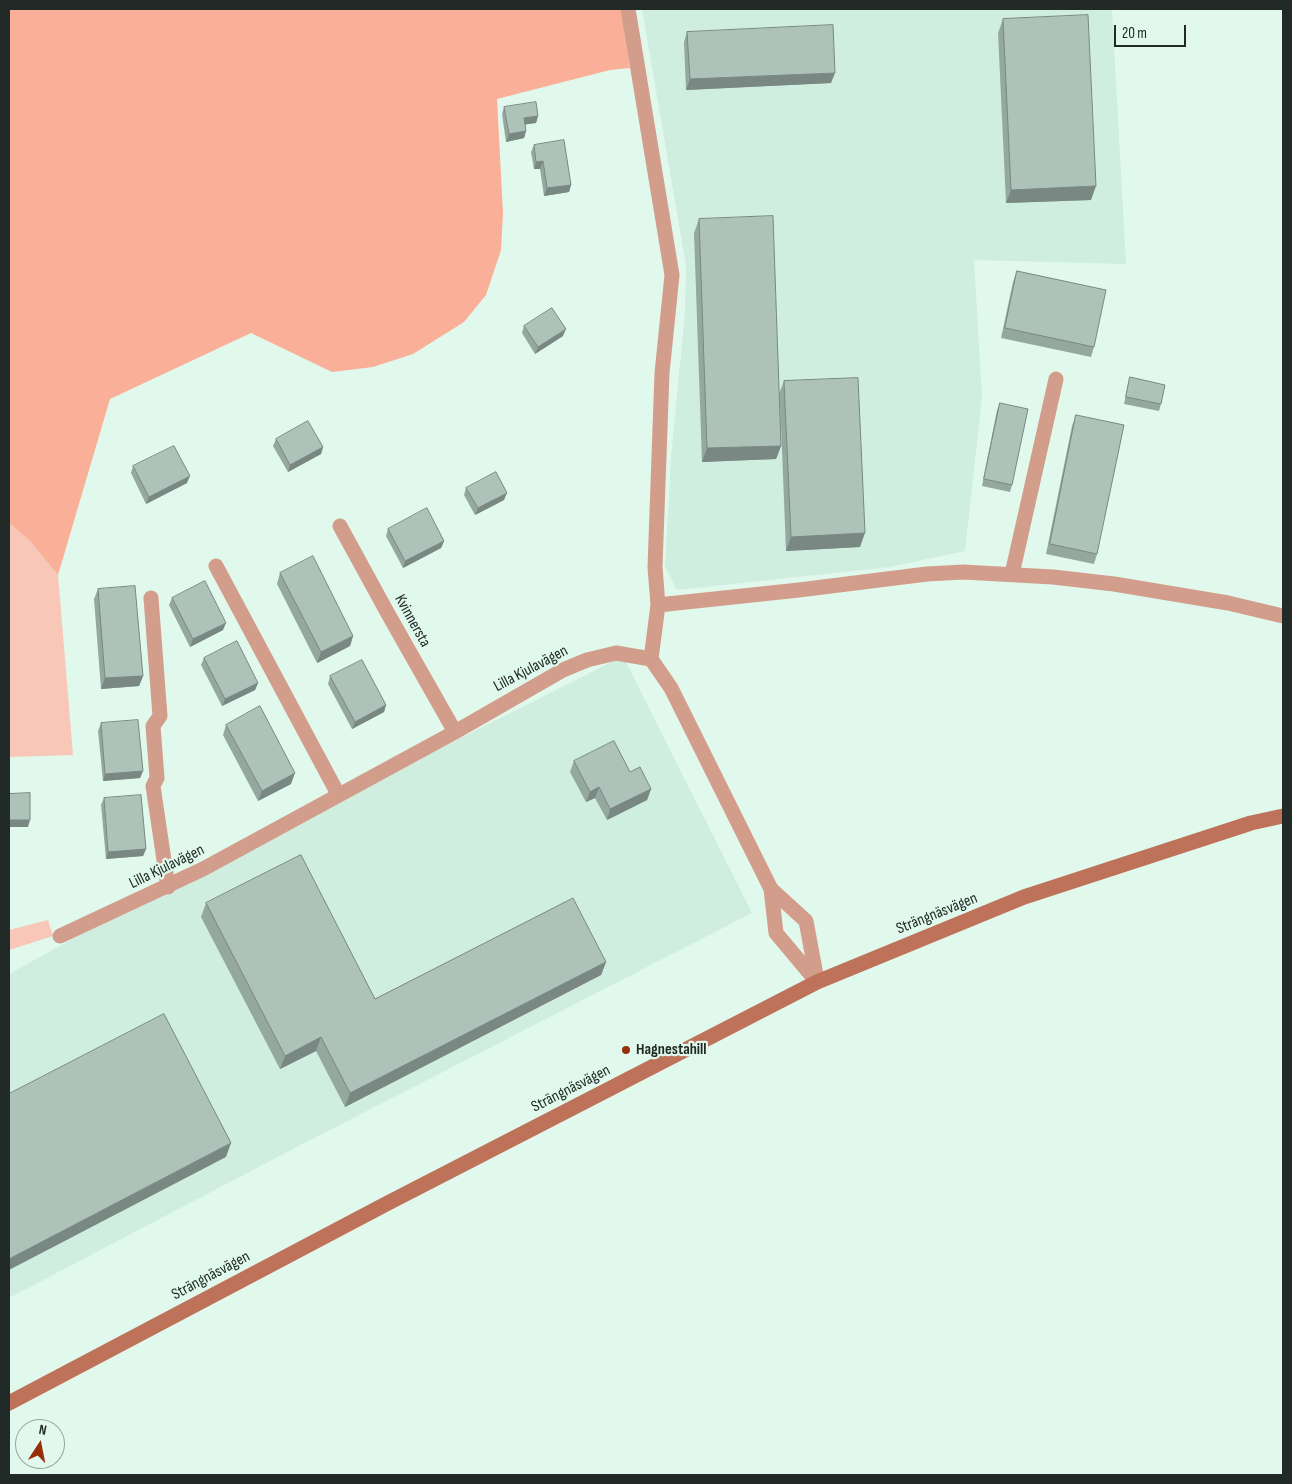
<!DOCTYPE html>
<meta charset="utf-8">
<style>
body{margin:0}
#map{position:relative;width:1292px;height:1484px;overflow:hidden;background:#e1f8ed;font-family:"Sofia Sans Condensed",sans-serif}
canvas{display:block}
.frame{position:absolute;inset:0;border:10px solid #212a26;pointer-events:none}
.north{position:absolute;left:15px;top:1419px;width:50px;height:50px;box-sizing:border-box;background:#e1f8ed;border:1px solid #94a69d;border-radius:50%;rotate:11deg;font-size:14px;font-weight:700;line-height:20px;text-align:center;color:#212a26}
.north::after{content:'';display:block;margin:auto;width:18px;height:22px;background:#962f09;clip-path:polygon(50% 0,100% 100%,50% 72%,0 100%)}
.scale{position:absolute;left:1114px;top:25px;width:72px;height:22px;box-sizing:border-box;border:2px solid #212a26;border-top:0;padding-left:6px;font-size:15px;line-height:18px;white-space:nowrap;color:#212a26;-webkit-text-stroke:4px #e1f8ed;paint-order:stroke}
</style>
<div id="map">
<canvas width="1292" height="1484"></canvas>
<div class="frame"></div>
<div class="north">N</div>
<div class="scale">20 m</div>
</div>
<script>
const ctx = document.querySelector('canvas').getContext('2d');
ctx.lineJoin = 'round';
function fill(path, color) { ctx.fillStyle = color; ctx.fill(path, 'evenodd'); }
function stroke(path, color, width, dash) { ctx.strokeStyle = color; ctx.lineWidth = width; ctx.lineCap = dash ? 'butt' : 'round'; ctx.setLineDash(dash || []); ctx.stroke(path); }
function drawText(font, color, halo, rows, align = 'center') {
  ctx.font = font + ' "Sofia Sans Condensed",sans-serif'; ctx.lineWidth = 4.5; ctx.setLineDash([]); ctx.textBaseline = 'middle'; ctx.strokeStyle = halo; ctx.fillStyle = color; for (const [text, x, y, turn = 0] of rows) {
    ctx.save(); ctx.translate(x, y); ctx.rotate((+turn || 0) * Math.PI / 180); ctx.textAlign = isNaN(turn) ? turn : align; if (halo) ctx.strokeText(text, 0, 0); ctx.fillText(text, 0, 0); ctx.restore();
  }
}
fill(new Path2D(`
 M 642,9 L 1112,9 L 1126,264 L 974,260 L 982,397 L 965,551 L 890,567 L 677,590 L 665,567 L 671,458 L 685,312 L 686,266 Z
 M 623,656 L 752,913 L 289,1151 L 9,1298 L 9,974 L 168,886 Z`), '#cfeedf');
fill(new Path2D(`
 M 9,523 L 29,540 L 58,575 L 73,755 L 9,757 Z
 M 48,920 L 53,936 L 9,950 L 9,930 Z`), '#f8c7b8');
fill(new Path2D(`
 M 9,9 L 621,9 L 630,68 L 610,70 L 497,99 L 503,213 L 501,250 L 486,295 L 464,322 L 413,354 L 373,367 L 332,372 L 251,333 L 110,399 L 58,575 L 29,540 L 9,523 Z`), '#f9af98');
stroke(new Path2D(`
 M 1012,574 L 1056,379
 M 151,598 L 160,716 L 153,726 L 157,778 L 153,786 L 168,887`), '#d39d8c', 15);
stroke(new Path2D(`
 M 628,9 L 672,275 L 662,373 L 655,567 L 658,605 L 651,659
 M 340,526 L 387,612 L 455,732
 M 216,566 L 338,794
 M 658,605 L 799,590 L 927,574 L 963,572 L 1053,577 L 1114,584 L 1228,603 L 1283,616
 M 771,889 L 806,921 L 817,980
 M 60,936 L 203,869 L 455,732 L 563,670 L 587,660 L 616,653 L 651,659 L 671,688 L 771,889 L 776,933 L 817,982`), '#d39d8c', 15);
stroke(new Path2D(`
 M 9,1403 L 386,1204 L 817,982 L 1024,897 L 1251,823 L 1283,816`), '#bf725a', 15);
fill(new Path2D(`
 M 1003,19 L 1091,200 L 1006,203 L 998,33 Z
 M 687,32 L 831,83 L 686,90 L 684,42 Z
 M 504,107 L 538,116 L 536,123 L 525,124 L 526,131 L 524,138 L 506,142 L 502,114 Z
 M 534,145 L 571,185 L 569,192 L 544,196 L 540,169 L 534,169 L 531,152 Z
 M 699,219 L 779,394 L 784,381 L 860,547 L 786,551 L 780,399 L 781,446 L 776,459 L 702,462 L 694,233 Z
 M 1017,271 L 1094,347 L 1091,357 L 1001,338 L 1013,282 Z
 M 524,326 L 563,336 L 535,354 L 522,333 Z
 M 1130,377 L 1161,404 L 1159,411 L 1124,404 L 1128,385 Z
 M 1000,403 L 1012,485 L 1010,492 L 982,486 L 997,410 Z
 M 1076,415 L 1097,554 L 1094,564 L 1046,554 L 1072,426 Z
 M 276,439 L 323,447 L 321,454 L 288,472 L 273,446 Z
 M 133,466 L 187,483 L 146,504 L 131,473 Z
 M 466,488 L 504,500 L 475,515 L 464,495 Z
 M 388,529 L 444,541 L 441,548 L 403,568 L 386,536 Z
 M 280,573 L 353,636 L 350,646 L 317,663 L 277,584 Z
 M 98,589 L 143,676 L 139,686 L 101,689 L 94,599 Z
 M 172,598 L 223,630 L 190,647 L 169,605 Z
 M 204,658 L 258,683 L 255,690 L 222,706 L 201,665 Z
 M 330,676 L 386,705 L 384,712 L 352,729 L 328,684 Z
 M 101,723 L 143,771 L 140,778 L 103,781 L 98,731 Z
 M 226,725 L 291,784 L 258,801 L 223,735 Z
 M 574,761 L 630,772 L 651,789 L 647,800 L 607,820 L 595,798 L 586,802 L 570,772 Z
 M 104,798 L 146,849 L 143,856 L 106,859 L 101,805 Z
 M 206,903 L 375,999 L 606,962 L 601,975 L 345,1107 L 316,1051 L 280,1069 L 201,917 Z`), '#95a89f');
fill(new Path2D(`
 M 835,73 L 831,83 L 686,90 L 690,79 Z
 M 538,116 L 536,123 L 522,125 L 524,118 Z
 M 526,131 L 524,138 L 506,142 L 509,134 Z
 M 543,161 L 540,169 L 534,169 L 536,162 Z
 M 571,185 L 569,192 L 544,196 L 547,188 Z
 M 1096,186 L 1091,200 L 1006,203 L 1011,190 Z
 M 566,329 L 563,336 L 535,354 L 538,347 Z
 M 781,446 L 776,459 L 702,462 L 707,448 Z
 M 323,447 L 321,454 L 288,472 L 290,465 Z
 M 190,476 L 187,483 L 146,504 L 149,497 Z
 M 507,493 L 504,500 L 475,515 L 478,508 Z
 M 865,533 L 860,547 L 786,551 L 791,537 Z
 M 444,541 L 441,548 L 403,568 L 405,561 Z
 M 226,623 L 223,630 L 190,647 L 193,639 Z
 M 353,636 L 350,646 L 317,663 L 321,652 Z
 M 143,676 L 139,686 L 101,689 L 105,678 Z
 M 258,683 L 255,690 L 222,706 L 225,699 Z
 M 386,705 L 384,712 L 352,729 L 355,722 Z
 M 143,771 L 140,778 L 103,781 L 105,774 Z
 M 295,773 L 291,784 L 258,801 L 262,791 Z
 M 599,787 L 595,798 L 586,802 L 590,792 Z
 M 651,789 L 647,800 L 607,820 L 610,809 Z
 M 9,820 L 30,820 L 28,827 L 9,827 Z
 M 146,849 L 143,856 L 106,859 L 108,852 Z
 M 606,962 L 601,975 L 345,1107 L 350,1093 Z
 M 321,1037 L 316,1051 L 280,1069 L 285,1056 Z
 M 231,1143 L 226,1157 L 9,1270 L 9,1259 Z`), '#798882');
const building = new Path2D(`
 M 1088,15 L 1096,186 L 1011,190 L 1003,19 Z
 M 833,25 L 835,73 L 690,79 L 687,32 Z
 M 536,102 L 538,116 L 524,118 L 526,131 L 509,134 L 504,107 Z
 M 564,140 L 571,185 L 547,188 L 543,161 L 536,162 L 534,145 Z
 M 773,216 L 781,446 L 707,448 L 699,219 Z
 M 1017,271 L 1106,290 L 1094,347 L 1005,328 Z
 M 552,308 L 566,329 L 538,347 L 524,326 Z
 M 1130,377 L 1165,385 L 1161,404 L 1126,397 Z
 M 858,378 L 865,533 L 791,537 L 784,381 Z
 M 1000,403 L 1028,409 L 1012,485 L 984,479 Z
 M 1076,415 L 1124,425 L 1097,554 L 1050,544 Z
 M 308,421 L 323,447 L 290,465 L 276,439 Z
 M 174,446 L 190,476 L 149,497 L 133,466 Z
 M 496,472 L 507,493 L 478,508 L 466,488 Z
 M 427,508 L 444,541 L 405,561 L 388,529 Z
 M 313,556 L 353,636 L 321,652 L 280,573 Z
 M 205,581 L 226,623 L 193,639 L 172,598 Z
 M 135,586 L 143,676 L 105,678 L 98,589 Z
 M 237,641 L 258,683 L 225,699 L 204,658 Z
 M 362,660 L 386,705 L 355,722 L 330,676 Z
 M 260,706 L 295,773 L 262,791 L 226,725 Z
 M 138,720 L 143,771 L 105,774 L 101,723 Z
 M 614,741 L 630,772 L 640,767 L 651,789 L 610,809 L 599,787 L 590,792 L 574,761 Z
 M 30,793 L 30,820 L 9,820 L 9,794 Z
 M 141,795 L 146,849 L 108,852 L 104,798 Z
 M 301,855 L 375,999 L 573,898 L 606,962 L 350,1093 L 321,1037 L 285,1056 L 206,903 Z
 M 164,1014 L 231,1143 L 9,1259 L 9,1094 Z`);
fill(building, '#adc3b9');
stroke(building, '#798882', 1);
for (const [x, y, r, color] of [
 [626,1050,5,"#962f09"]
]) { const dot = new Path2D(); dot.arc(x, y, r, 0, 2 * Math.PI); ctx.fillStyle = color; ctx.fill(dot); stroke(dot, '#e1f8ed', 2); }
drawText('16px', '#212a26', '#e1f8ed', [
 ["Kvinnersta",412,621,61],
 ["Lilla Kjulavägen",531,669,-28],
 ["Lilla Kjulavägen",167,867,-26],
 ["Strängnäsvägen",937,914,-22],
 ["Strängnäsvägen",571,1089,-27],
 ["Strängnäsvägen",211,1276,-28]
]);
drawText('bold 16px', '#212a26', '#e1f8ed', [
 ["Hagnestahill",636,1050]
], 'left');
</script>
